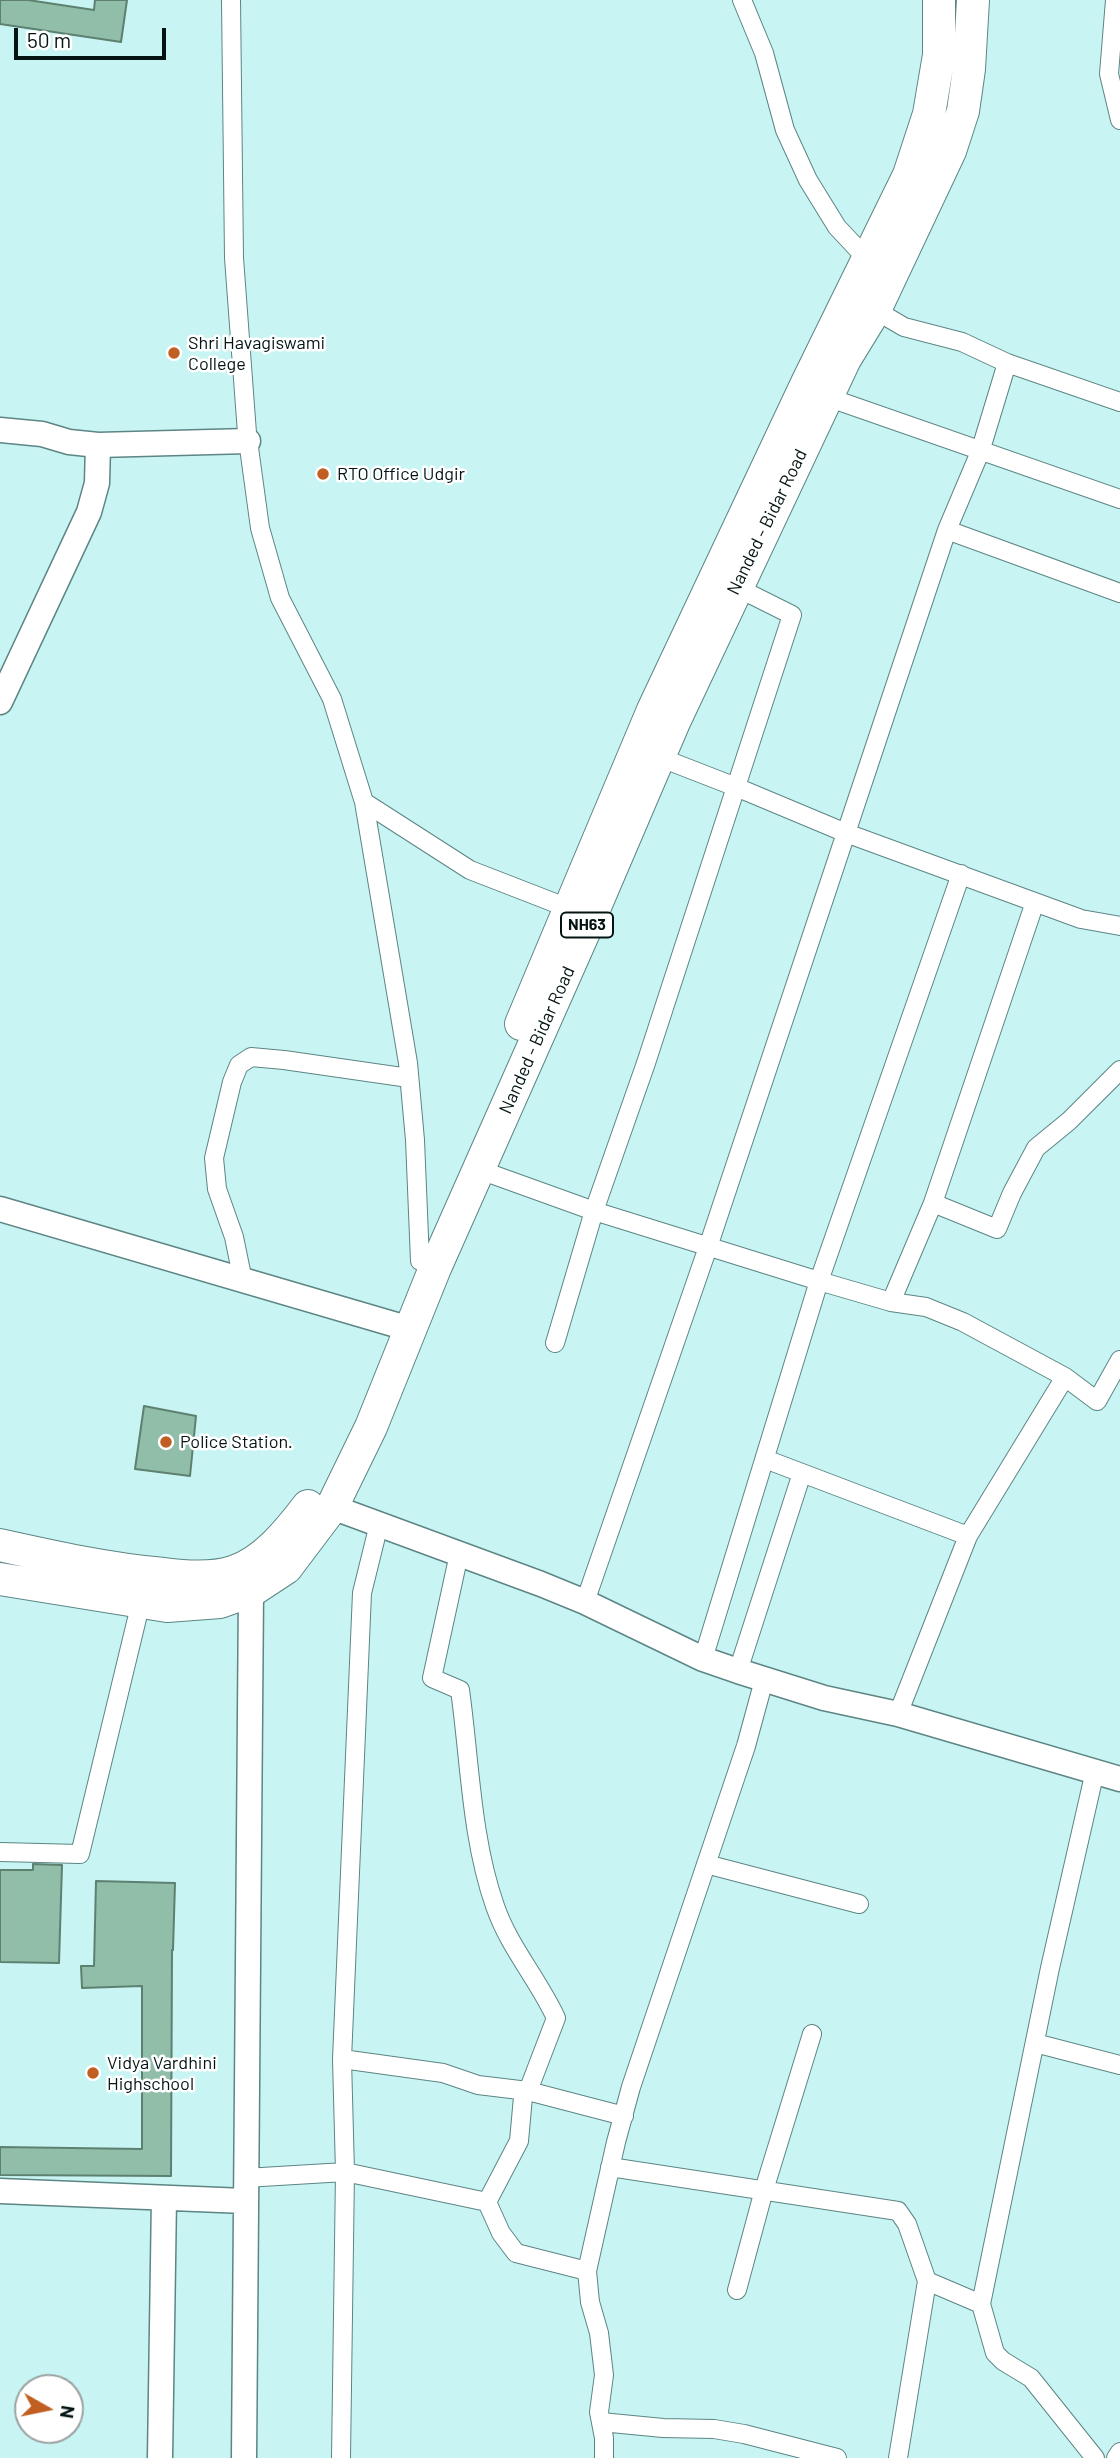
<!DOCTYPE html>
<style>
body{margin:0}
#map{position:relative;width:1120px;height:2458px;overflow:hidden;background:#c8f5f3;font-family:Barlow,sans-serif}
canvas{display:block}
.north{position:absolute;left:14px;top:2374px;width:70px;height:70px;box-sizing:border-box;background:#fff;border:2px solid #9ba1a1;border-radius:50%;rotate:99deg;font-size:19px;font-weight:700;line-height:28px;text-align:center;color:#041413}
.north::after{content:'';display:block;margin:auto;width:24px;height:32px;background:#c15f22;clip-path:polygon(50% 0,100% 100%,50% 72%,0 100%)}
.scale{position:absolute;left:14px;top:28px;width:152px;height:32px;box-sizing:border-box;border:4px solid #041413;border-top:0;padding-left:9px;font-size:21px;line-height:24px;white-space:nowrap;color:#041413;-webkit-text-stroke:5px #fff;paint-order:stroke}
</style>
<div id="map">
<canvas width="1120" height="2458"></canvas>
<div class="north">N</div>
<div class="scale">50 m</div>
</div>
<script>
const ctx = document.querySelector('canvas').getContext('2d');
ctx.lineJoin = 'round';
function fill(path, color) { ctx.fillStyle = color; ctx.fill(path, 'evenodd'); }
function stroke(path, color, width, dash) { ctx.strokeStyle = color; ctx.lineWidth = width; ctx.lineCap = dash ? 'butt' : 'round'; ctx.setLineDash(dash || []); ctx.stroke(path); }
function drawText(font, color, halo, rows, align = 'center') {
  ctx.font = font + ' Barlow,sans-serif'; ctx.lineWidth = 5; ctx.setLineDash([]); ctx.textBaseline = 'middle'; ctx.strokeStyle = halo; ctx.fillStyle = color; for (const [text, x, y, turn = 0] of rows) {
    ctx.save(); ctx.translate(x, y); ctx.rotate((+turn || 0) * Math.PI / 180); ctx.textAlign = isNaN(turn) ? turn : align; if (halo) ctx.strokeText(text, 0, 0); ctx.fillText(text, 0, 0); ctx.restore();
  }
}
const building = new Path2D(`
 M 0,0 L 28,0 L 94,10 L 95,0 L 127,0 L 121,42 L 0,24 Z
 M 144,1406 L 196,1416 L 190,1476 L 135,1469 Z
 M 33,1864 L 62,1865 L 59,1963 L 0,1962 L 0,1870 L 33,1870 Z
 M 96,1881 L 175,1883 L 173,1950 L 172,1950 L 171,2176 L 0,2175 L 0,2147 L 142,2149 L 142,1986 L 82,1988 L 81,1966 L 94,1966 Z`);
fill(building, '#90bea8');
stroke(building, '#5e8070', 2);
const street = new Path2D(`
 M 231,0 L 234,258 L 247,433 L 260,528 L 280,598 L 332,699 L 364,802 L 408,1063 L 415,1140 L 420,1261
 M 742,0 L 764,53 L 785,130 L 808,180 L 837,227 L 867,259 L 873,262
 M 1115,0 L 1109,74 L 1120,120
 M 1007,363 L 1120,402
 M 827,397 L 1120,499
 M 947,530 L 1120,593
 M 651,754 L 736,787 L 846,833 L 1081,919 L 1120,926
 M 364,802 L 470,870 L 568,908 L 576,914
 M 480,1170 L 594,1211 L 646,1063 L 792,615 L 736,587
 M 933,1203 L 1035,902
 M 243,1281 L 234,1237 L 217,1189 L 214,1158 L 232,1082 L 239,1065 L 251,1057 L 284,1060 L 409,1078
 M 891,1302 L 926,1307 L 963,1322 L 1065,1377 L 1097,1401 L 1120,1360
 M 555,1343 L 594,1211 L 819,1281 L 961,874
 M 765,1459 L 968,1536
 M 459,1554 L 432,1678 L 460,1690 C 470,1761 471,1838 495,1906 C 509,1947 538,1979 556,2018 L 528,2091 L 624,2116
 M 585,1602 L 708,1247 L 947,530 L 980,452 L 1007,363 L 962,342 L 904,327 L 875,310
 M 703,1659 L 819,1281 L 891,1302 L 933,1203 L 997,1229 L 1012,1193 L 1036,1148 L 1069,1121 L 1120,1070
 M 738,1671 L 802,1473
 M 898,1714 L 968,1536 L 1065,1377
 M 1095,1771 L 1050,1968 L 981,2304 L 995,2353 L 1003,2361 L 1031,2378 L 1095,2458
 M 0,1852 L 80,1854 L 141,1602
 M 706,1864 L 859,1904
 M 1035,2043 L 1120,2065
 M 342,2059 L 443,2073 L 478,2085 L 528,2091 L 523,2097 L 519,2141 L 487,2202 L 501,2233 L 516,2253 L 587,2271
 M 610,2167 L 898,2211 L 907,2224 L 927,2281 L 898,2458
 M 245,2178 L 345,2172 L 487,2202
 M 927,2281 L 981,2304
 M 737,2290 L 764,2190 L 812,2034
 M 601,2422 L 663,2428 L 714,2429 L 744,2434 L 837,2458
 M 341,2458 L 345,2172 L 342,2059 L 362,1593 L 379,1524
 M 604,2458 L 604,2438 L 599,2412 L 604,2375 L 599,2333 L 590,2302 L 587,2271 L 616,2142 L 631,2087 L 746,1746 L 764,1680
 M 1116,2458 L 1120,2452`);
const secondary = new Path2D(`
 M 0,430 L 42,434 L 69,442 L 98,445 L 97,483 L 89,512 L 0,702
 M 98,445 L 248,441
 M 0,1209 L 410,1329
 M 332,1507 L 541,1584 L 585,1602 L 703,1659 L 738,1671 L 824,1698 L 898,1714 L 1120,1779
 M 0,2191 L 245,2201
 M 160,2458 L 164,2198
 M 244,2458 L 251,1591`);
const highway = new Path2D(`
 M 521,1024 L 653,710 L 807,383 L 909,175 L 929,114 L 939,55 L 939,0
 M 0,1545 C 54,1557 108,1569 164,1574 C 186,1577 211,1579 233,1572 C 264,1562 289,1531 308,1506
 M 0,1579 L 167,1606 L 220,1602 L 251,1591 L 286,1568 L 332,1507 L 371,1427 L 435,1268 L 588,923 L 674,722 L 845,359 L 875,310 L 950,151 L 963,111 L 969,69 L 973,0`);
stroke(street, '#5c8584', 20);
stroke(secondary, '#5c8584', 27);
stroke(highway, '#5c8584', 34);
stroke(street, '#fff', 18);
stroke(secondary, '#fff', 24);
stroke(highway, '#fff', 32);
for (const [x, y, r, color] of [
 [174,353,7,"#c15f22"],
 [323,474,7,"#c15f22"],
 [166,1442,7,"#c15f22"],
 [93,2073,7,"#c15f22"]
]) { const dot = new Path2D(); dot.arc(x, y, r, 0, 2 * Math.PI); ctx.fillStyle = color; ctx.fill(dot); stroke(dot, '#fff', 2.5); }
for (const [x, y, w] of [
 [587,925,52]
]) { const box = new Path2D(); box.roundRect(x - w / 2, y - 12.5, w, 25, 5); ctx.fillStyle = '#fff'; ctx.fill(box); stroke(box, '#041413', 2); }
drawText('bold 16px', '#041413', null, [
 ["NH63",587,925]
]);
drawText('18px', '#041413', '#fff', [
 ["Shri Havagiswami",188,343],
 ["College",188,364],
 ["RTO Office Udgir",337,474],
 ["Police Station.",180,1442],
 ["Vidya Vardhini",107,2063],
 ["Highschool",107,2084]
], 'left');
drawText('18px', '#041413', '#fff', [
 ["Nanded - Bidar Road",767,522,-64],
 ["Nanded - Bidar Road",537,1040,-66]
]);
</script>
